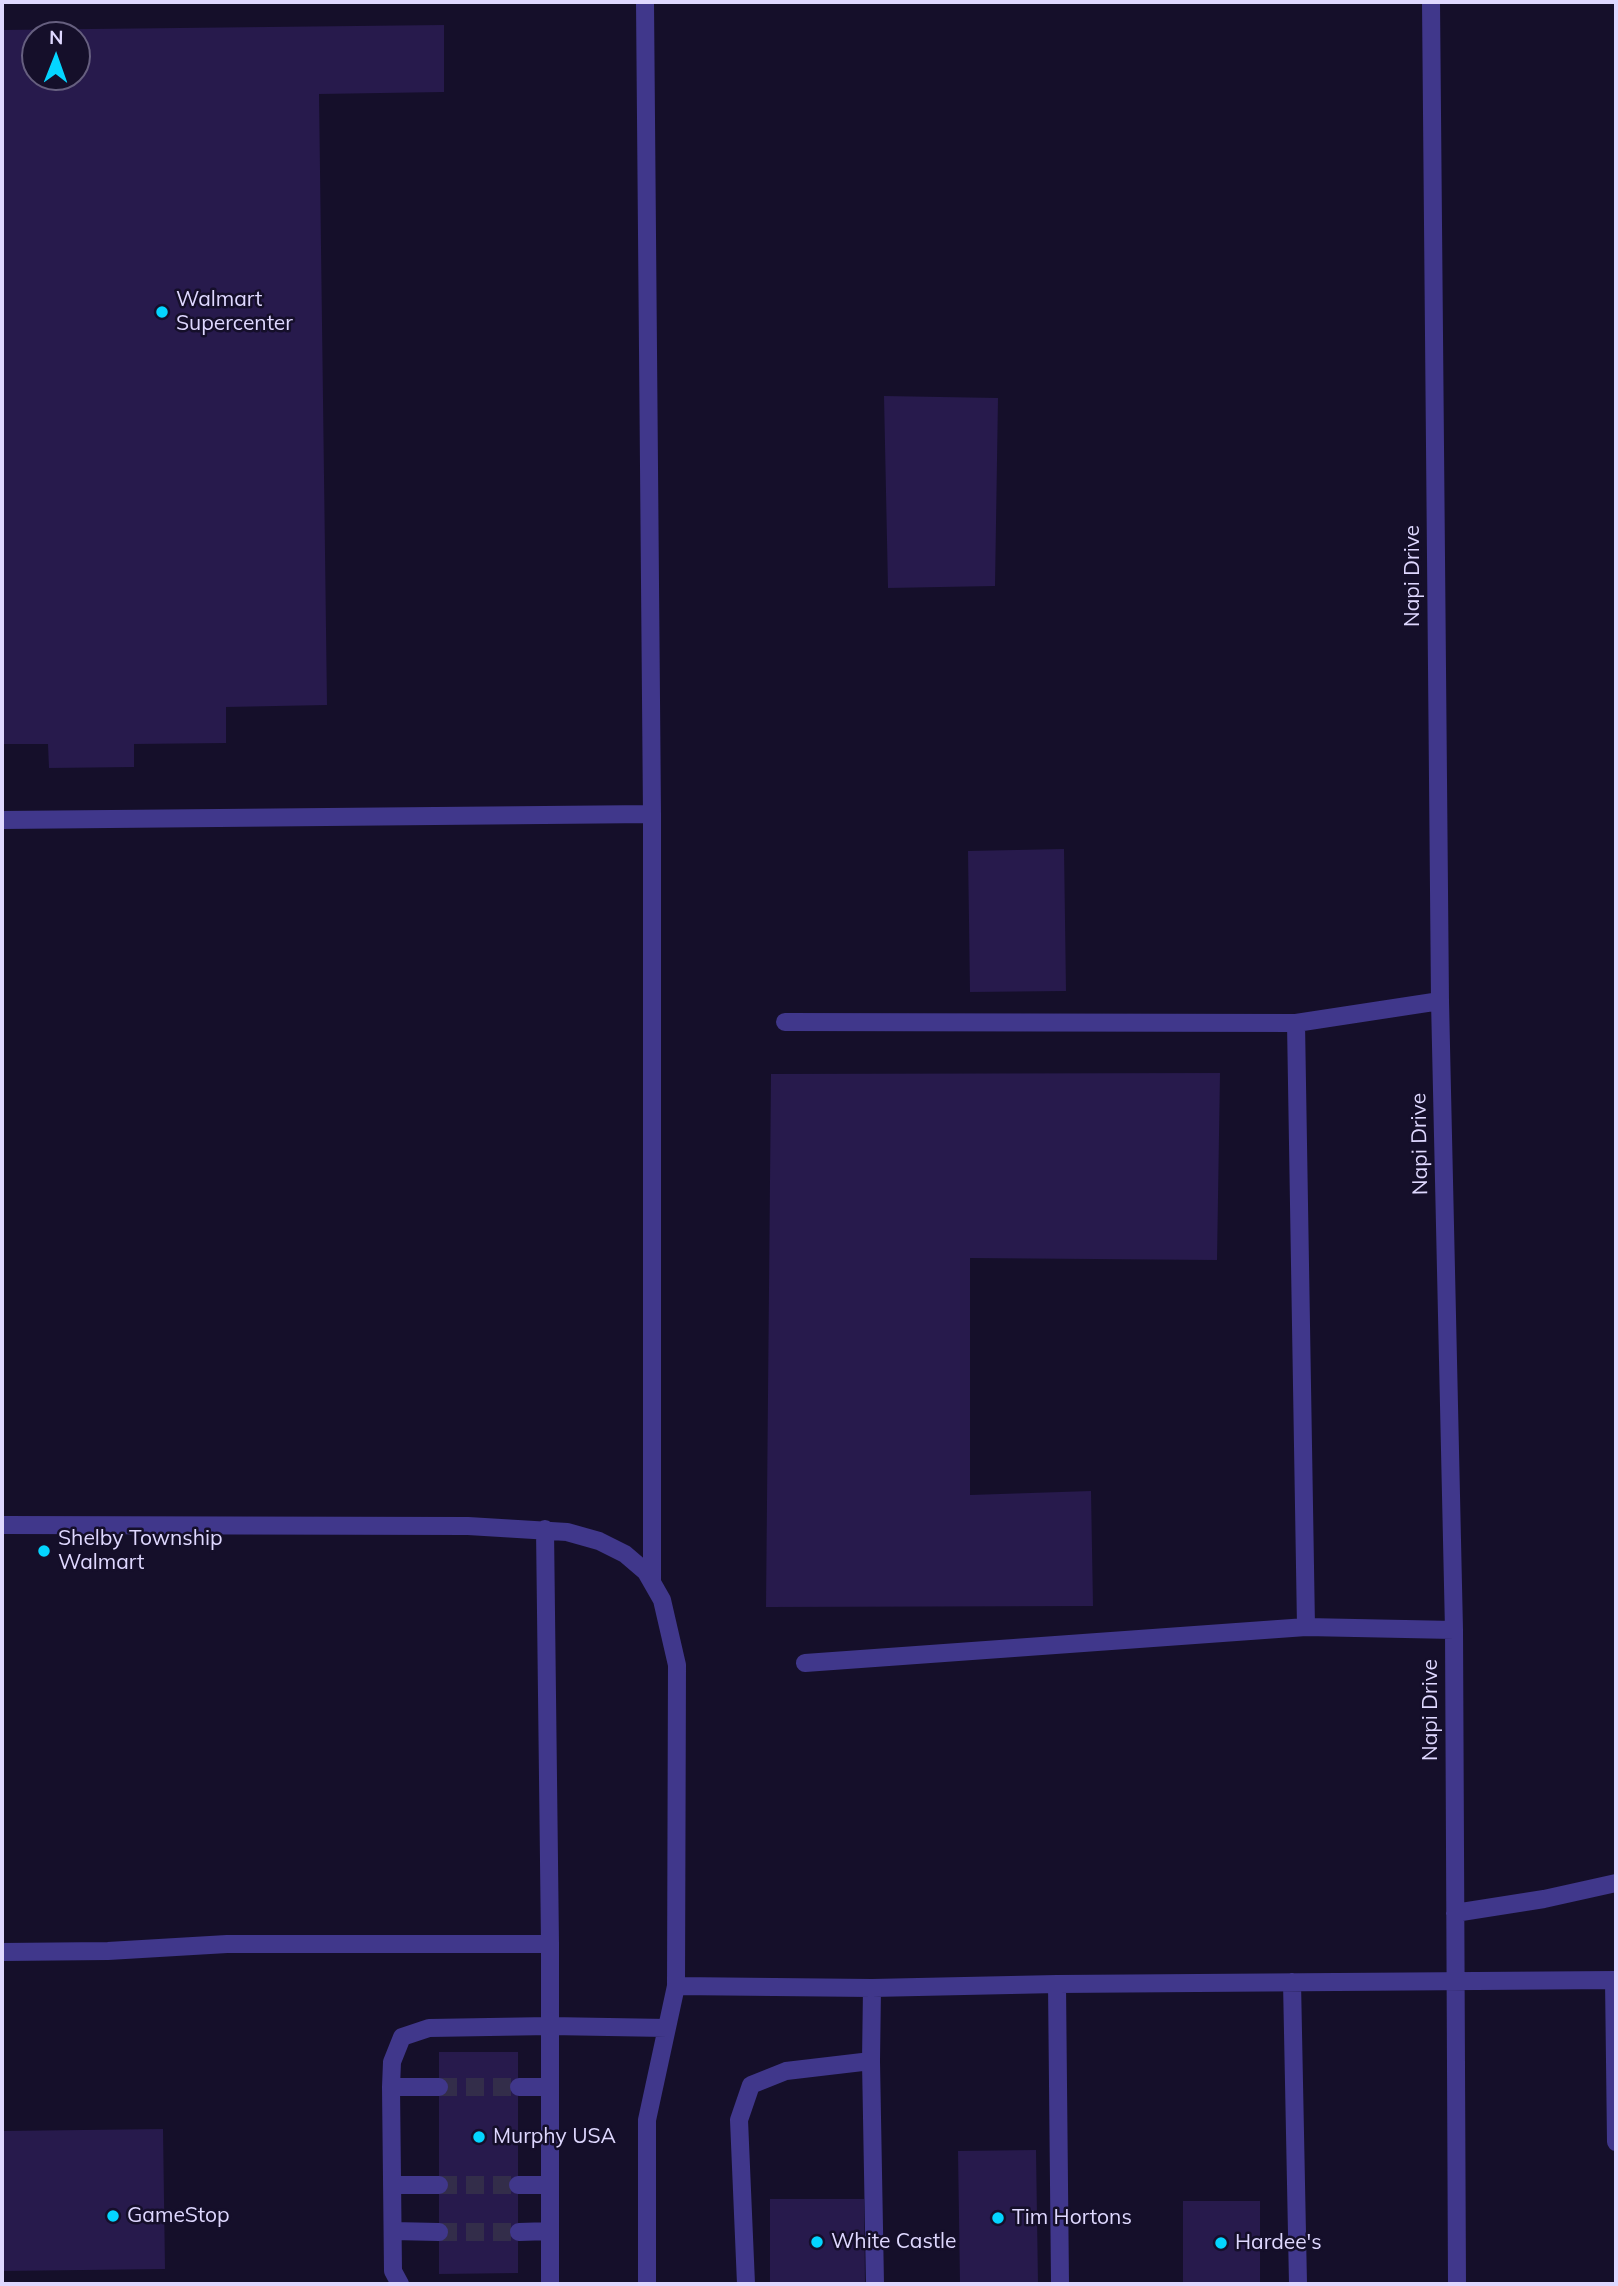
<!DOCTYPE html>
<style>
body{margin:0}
#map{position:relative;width:1618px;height:2286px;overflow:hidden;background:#150f2a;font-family:Mulish,sans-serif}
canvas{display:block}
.frame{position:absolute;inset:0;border:4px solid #dfd8ff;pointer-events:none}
.north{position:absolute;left:21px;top:21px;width:70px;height:70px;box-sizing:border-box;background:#150f2a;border:2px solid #665f7f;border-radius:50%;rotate:1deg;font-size:19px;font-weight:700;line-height:28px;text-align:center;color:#dfd8ff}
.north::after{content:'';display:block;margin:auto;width:24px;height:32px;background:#04d5ff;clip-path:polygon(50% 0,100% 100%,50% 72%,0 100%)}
</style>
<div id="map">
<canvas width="1618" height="2286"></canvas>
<div class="frame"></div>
<div class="north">N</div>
</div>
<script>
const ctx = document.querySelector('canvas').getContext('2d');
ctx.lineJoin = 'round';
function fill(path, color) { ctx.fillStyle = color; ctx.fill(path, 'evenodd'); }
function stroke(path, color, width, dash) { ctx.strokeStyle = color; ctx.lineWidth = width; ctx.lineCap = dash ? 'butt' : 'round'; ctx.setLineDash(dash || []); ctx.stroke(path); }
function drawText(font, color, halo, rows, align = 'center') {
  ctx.font = font + ' Mulish,sans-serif'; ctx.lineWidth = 5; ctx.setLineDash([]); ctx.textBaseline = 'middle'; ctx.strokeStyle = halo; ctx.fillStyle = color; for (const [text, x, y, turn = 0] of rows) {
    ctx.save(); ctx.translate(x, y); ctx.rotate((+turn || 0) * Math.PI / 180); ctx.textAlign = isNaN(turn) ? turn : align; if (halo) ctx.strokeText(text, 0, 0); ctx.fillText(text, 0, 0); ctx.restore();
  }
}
fill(new Path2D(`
 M 444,25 L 444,92 L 319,94 L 327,705 L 226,707 L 226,743 L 134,744 L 134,767 L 49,768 L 48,744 L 2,744 L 2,30 ZM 35,35 L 77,35 L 77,77 L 35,77 Z
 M 884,396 L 998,398 L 995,586 L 888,588 Z
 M 1064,849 L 1066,991 L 970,992 L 968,851 Z
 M 1220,1073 L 1217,1260 L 970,1258 L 970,1495 L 1091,1491 L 1093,1606 L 766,1607 L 771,1074 Z
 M 439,2052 L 518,2052 L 518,2273 L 439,2274 Z
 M 163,2129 L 165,2269 L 2,2271 L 2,2131 Z
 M 1036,2150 L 1038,2284 L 960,2284 L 958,2151 Z
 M 770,2199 L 864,2199 L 865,2284 L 770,2284 Z
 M 1183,2201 L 1260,2201 L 1260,2284 L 1183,2284 Z`), '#271a4c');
stroke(new Path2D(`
 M 439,2087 L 519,2087
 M 439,2185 L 518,2185
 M 439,2232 L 519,2232`), '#332d4a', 18, [18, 9]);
stroke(new Path2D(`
 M 645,2 L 652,814
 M 1431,2 L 1440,1001 L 1454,1630 L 1457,2284
 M 2,820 L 652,814 L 652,1583
 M 785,1022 L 1296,1023
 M 2,1525 L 468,1526 L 567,1532 L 599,1541 L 625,1554 L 646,1572 L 662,1600 L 677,1665 L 676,1986 L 647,2120 L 647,2284
 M 1306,1627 L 1296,1023 L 1440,1001
 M 805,1663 L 1306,1627 L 1454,1630
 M 1455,1913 L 1544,1899 L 1616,1883
 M 550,1944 L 550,2284
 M 2,1952 L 108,1951 L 227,1944 L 550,1944 L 545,1529
 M 1614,1980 L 1616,2142
 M 1292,1982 L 1298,2284
 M 1057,1984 L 1060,2284
 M 676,1986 L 872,1988 L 1057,1984 L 1616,1980
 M 872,1988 L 871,2061 L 875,2284
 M 391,2087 L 439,2087
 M 519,2087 L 550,2087
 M 392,2185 L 439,2185
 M 518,2185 L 550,2185
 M 393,2231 L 439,2232
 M 519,2232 L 550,2231
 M 400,2284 L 393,2271 L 391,2087 L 392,2062 L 402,2037 L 429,2028 L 550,2026 L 667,2028
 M 746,2284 L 739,2120 L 751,2085 L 786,2071 L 871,2061`), '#40378b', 18);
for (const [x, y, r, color] of [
 [162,312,7,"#04d5ff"],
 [44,1551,7,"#04d5ff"],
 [479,2137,7,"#04d5ff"],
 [113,2216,7,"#04d5ff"],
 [998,2218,7,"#04d5ff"],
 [817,2242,7,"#04d5ff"],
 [1221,2243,7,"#04d5ff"]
]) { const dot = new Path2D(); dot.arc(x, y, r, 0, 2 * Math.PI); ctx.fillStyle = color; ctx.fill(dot); stroke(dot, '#150f2a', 2.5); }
drawText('21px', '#dfd8ff', '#150f2a', [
 ["Walmart",176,300],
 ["Supercenter",176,324],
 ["Shelby Township",58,1539],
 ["Walmart",58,1563],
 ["Murphy USA",493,2137],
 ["GameStop",127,2216],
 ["Tim Hortons",1012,2218],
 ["White Castle",831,2242],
 ["Hardee's",1235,2243]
], 'left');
drawText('21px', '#dfd8ff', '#150f2a', [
 ["Napi Drive",1413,576,-90],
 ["Napi Drive",1420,1144,-91],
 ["Napi Drive",1431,1710,-90]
]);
</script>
